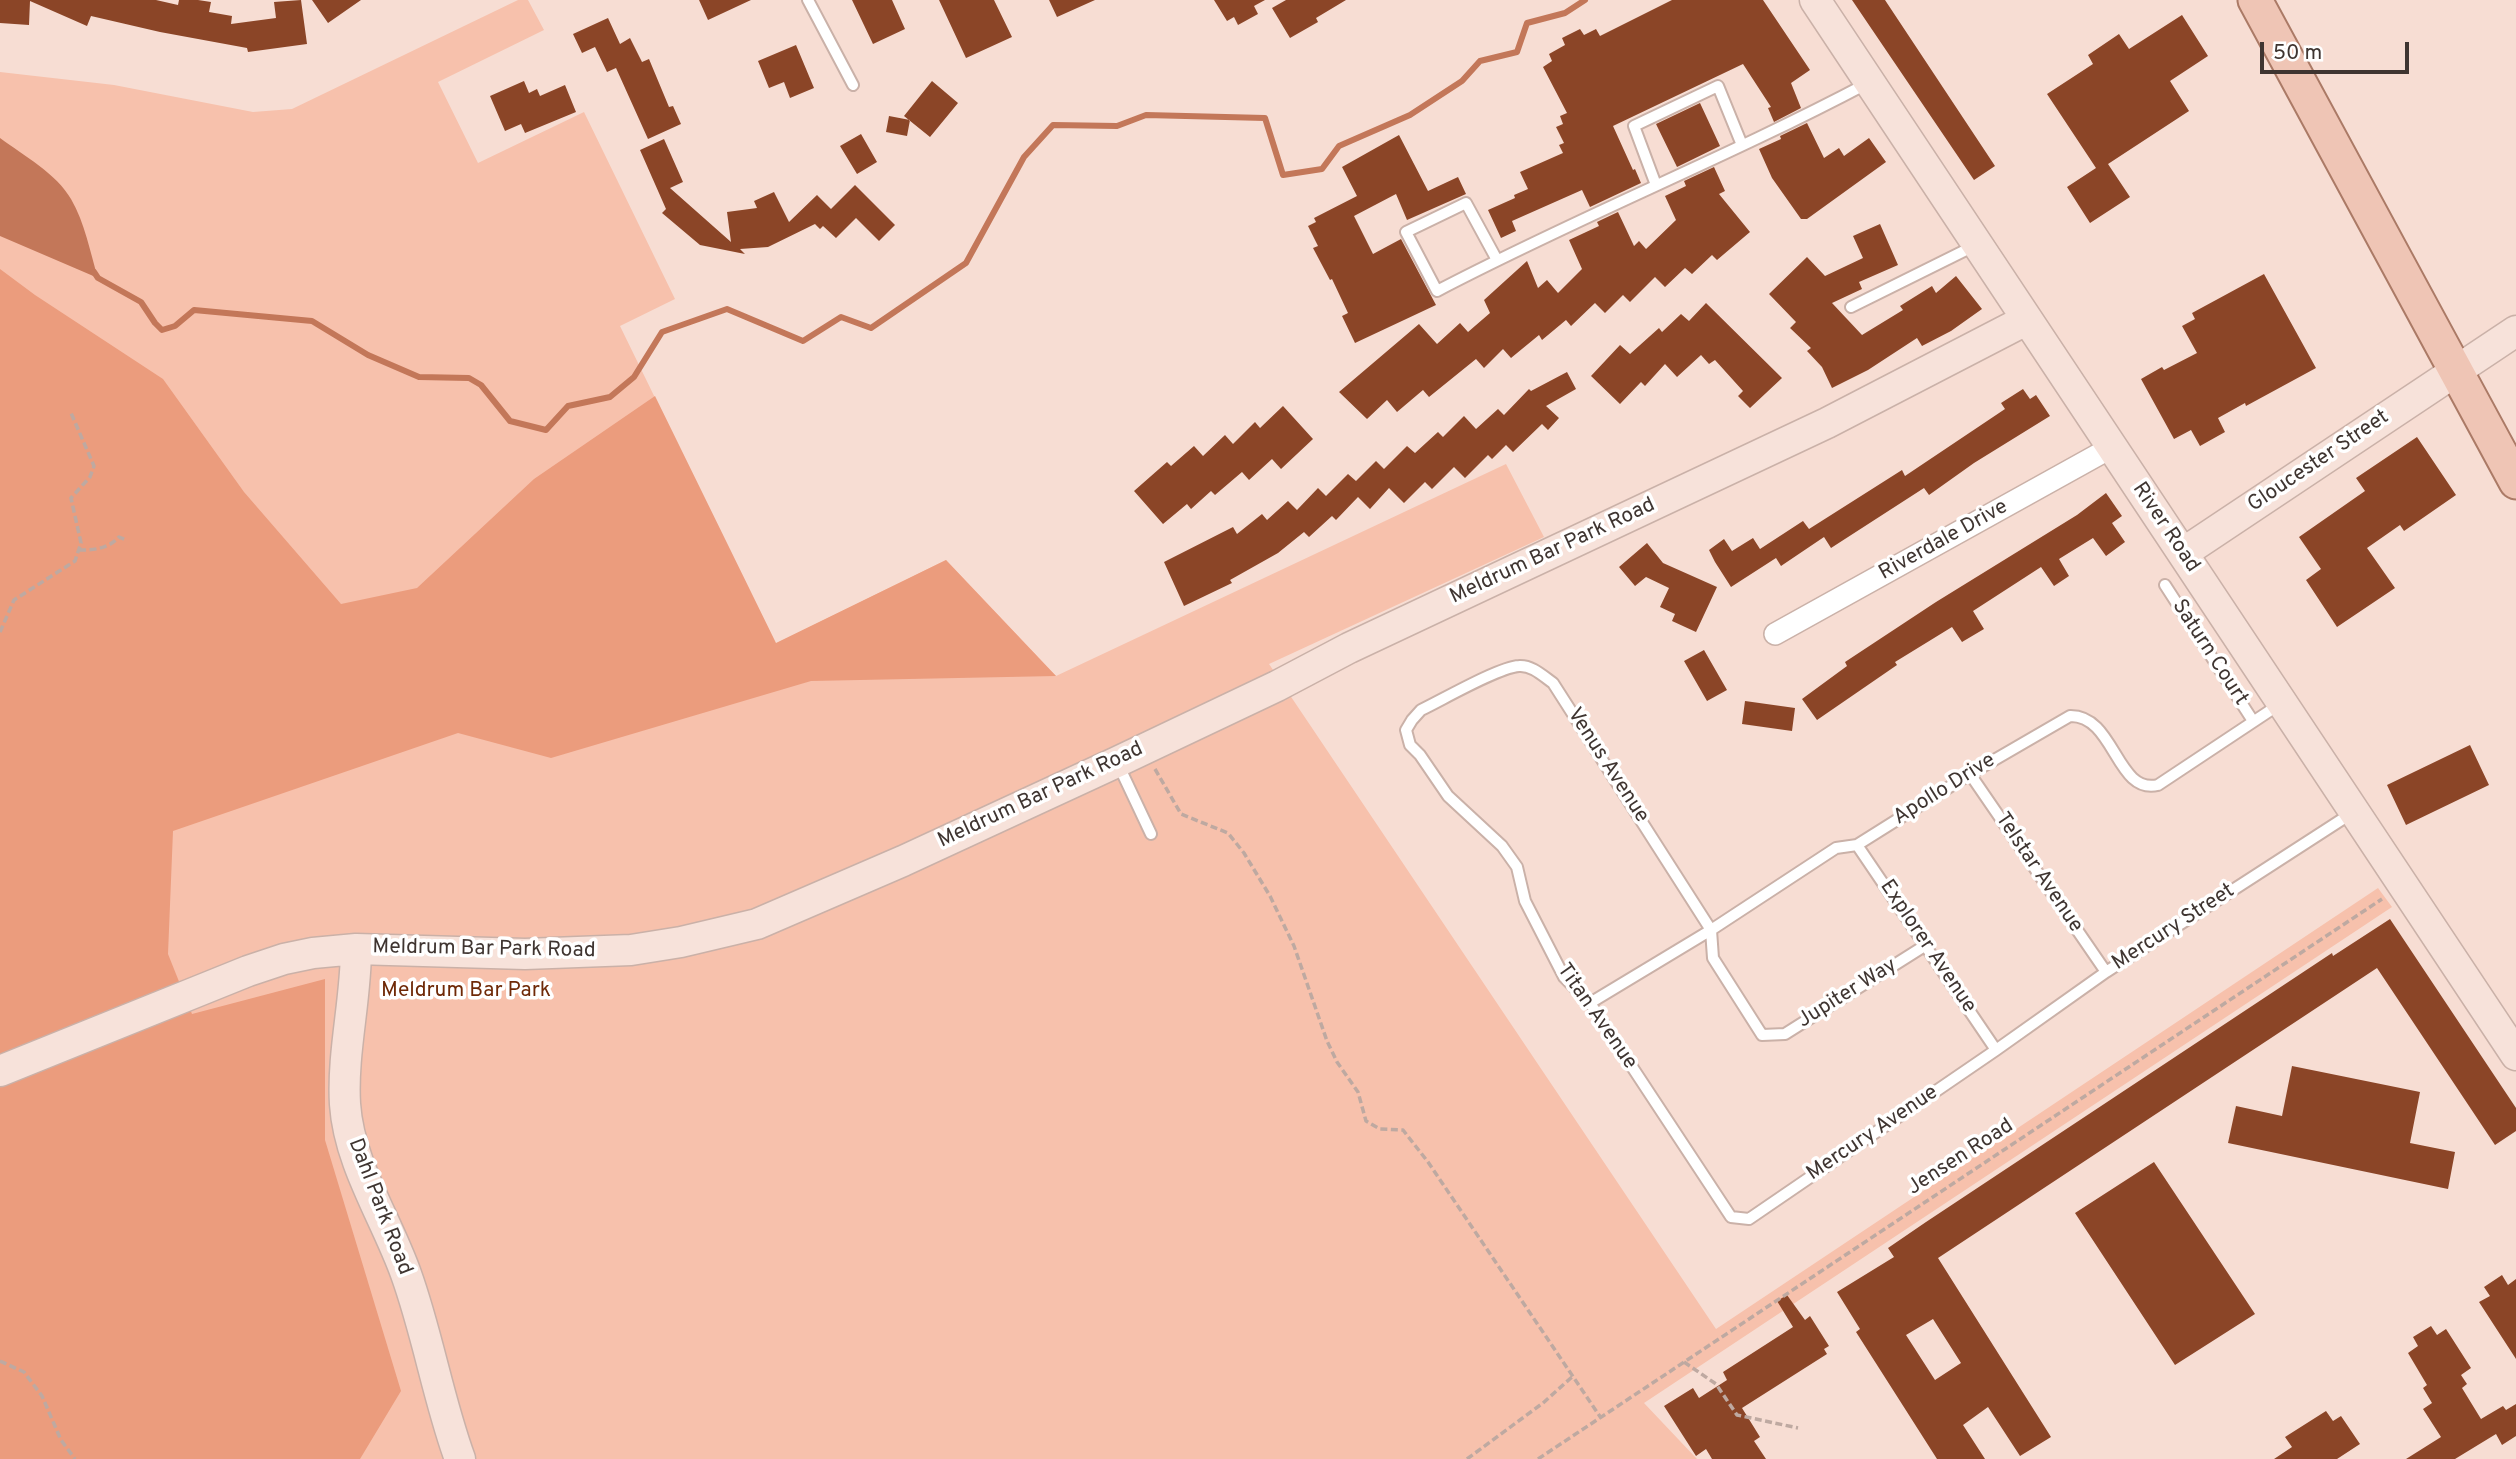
<!DOCTYPE html>
<style>
body{margin:0}
#map{position:relative;width:2516px;height:1459px;overflow:hidden;background:#f7ddd3;font-family:Overpass,sans-serif}
canvas{display:block}
.scale{position:absolute;left:2260px;top:42px;width:149px;height:32px;box-sizing:border-box;border:4px solid #3f3531;border-top:0;padding-left:9px;font-size:21px;line-height:24px;white-space:nowrap;color:#3f3531;-webkit-text-stroke:5px #fff;paint-order:stroke}
</style>
<div id="map">
<canvas width="2516" height="1459"></canvas>
<div class="scale">50 m</div>
</div>
<script>
const ctx = document.querySelector('canvas').getContext('2d');
ctx.lineJoin = 'round';
function fill(path, color) { ctx.fillStyle = color; ctx.fill(path, 'evenodd'); }
function stroke(path, color, width, dash) { ctx.strokeStyle = color; ctx.lineWidth = width; ctx.lineCap = dash ? 'butt' : 'round'; ctx.setLineDash(dash || []); ctx.stroke(path); }
function drawText(font, color, halo, rows, align = 'center') {
  ctx.font = font + ' Overpass,sans-serif'; ctx.lineWidth = 7; ctx.setLineDash([]); ctx.textBaseline = 'middle'; ctx.strokeStyle = halo; ctx.fillStyle = color; for (const [text, x, y, turn = 0] of rows) {
    ctx.save(); ctx.translate(x, y); ctx.rotate((+turn || 0) * Math.PI / 180); ctx.textAlign = isNaN(turn) ? turn : align; if (halo) ctx.strokeText(text, 0, 0); ctx.fillText(text, 0, 0); ctx.restore();
  }
}
fill(new Path2D(`
 M 518,0 L 528,0 L 544,30 L 438,82 L 478,163 L 584,112 L 675,299 L 620,326 L 775,644 L 946,560 L 1056,676 L 1506,464 L 1544,537 L 1269,664 L 1716,1329 L 2378,888 L 2392,907 L 1644,1403 L 1697,1459 L 0,1459 L 0,72 L 114,85 L 253,112 L 292,109 Z`), '#f7c1ac');
fill(new Path2D(`
 M 0,269 L 35,295 L 163,379 L 244,492 L 341,604 L 417,588 L 534,479 L 655,396 L 776,643 L 946,560 L 1056,676 L 811,681 L 551,758 L 458,733 L 173,831 L 168,954 L 192,1014 L 325,979 L 325,1140 L 401,1391 L 360,1459 L 0,1459 Z`), '#eb9c7d');
fill(new Path2D(`
 M 0,138 C 23,155 57,174 71,199 C 85,223 90,252 98,278 L 0,236 Z`), '#c37759');
stroke(new Path2D(`
 M 94,272 L 98,278 L 141,302 L 155,323 L 162,330 L 175,326 L 194,310 L 312,321 L 368,355 L 419,377 L 469,378 L 481,385 L 510,421 L 546,430 L 568,406 L 610,397 L 634,377 L 662,332 L 727,309 L 803,341 L 841,317 L 871,328 L 966,263 L 1024,157 L 1053,125 L 1117,126 L 1146,115 L 1265,118 L 1283,175 L 1322,169 L 1339,146 L 1410,115 L 1462,81 L 1480,61 L 1517,52 L 1527,23 L 1565,13 L 1585,0`), '#c37759', 6);
fill(new Path2D(`
 M 0,0 L 156,0 L 178,5 L 179,0 L 198,0 L 211,2 L 209,12 L 232,16 L 231,24 L 276,18 L 274,2 L 301,0 L 307,44 L 248,52 L 247,48 L 160,32 L 91,16 L 87,26 L 30,1 L 29,25 L 0,23 Z
 M 312,0 L 361,0 L 328,23 Z
 M 699,0 L 751,0 L 708,20 Z
 M 852,0 L 892,0 L 905,29 L 873,44 Z
 M 939,0 L 994,0 L 1012,37 L 966,58 Z
 M 1049,0 L 1095,0 L 1057,17 Z
 M 1214,0 L 1265,0 L 1254,6 L 1258,14 L 1238,25 L 1234,17 L 1227,21 Z
 M 1286,0 L 1346,0 L 1316,18 L 1318,22 L 1290,38 L 1272,8 Z
 M 1672,0 L 1763,0 L 1810,70 L 1791,83 L 1801,108 L 1774,122 L 1768,108 L 1771,107 L 1743,64 L 1613,126 L 1633,170 L 1635,169 L 1641,183 L 1590,207 L 1582,190 L 1512,221 L 1516,231 L 1501,238 L 1488,210 L 1515,198 L 1514,195 L 1528,189 L 1520,172 L 1563,153 L 1559,145 L 1564,143 L 1556,127 L 1563,124 L 1560,116 L 1567,113 L 1543,67 L 1552,61 L 1549,54 L 1565,45 L 1562,38 L 1580,29 L 1584,35 L 1596,29 L 1600,36 Z
 M 1852,0 L 1885,0 L 1995,166 L 1974,180 Z
 M 2182,15 L 2208,56 L 2170,81 L 2189,111 L 2108,164 L 2130,197 L 2090,223 L 2067,187 L 2096,168 L 2047,94 L 2093,64 L 2088,55 L 2119,34 L 2129,49 Z
 M 608,18 L 620,44 L 630,38 L 642,62 L 649,59 L 669,107 L 673,106 L 681,124 L 648,139 L 616,68 L 607,72 L 595,47 L 582,53 L 573,34 Z
 M 796,45 L 814,88 L 790,98 L 784,82 L 769,88 L 758,61 Z
 M 524,81 L 529,93 L 537,89 L 540,96 L 565,85 L 576,112 L 525,133 L 521,124 L 505,131 L 490,96 Z
 M 932,81 L 958,103 L 930,137 L 904,116 Z
 M 1700,103 L 1720,146 L 1677,167 L 1656,124 Z
 M 889,116 L 910,120 L 907,136 L 886,132 Z
 M 1807,123 L 1824,158 L 1839,148 L 1844,156 L 1869,138 L 1886,162 L 1807,219 L 1801,219 L 1772,178 L 1759,149 L 1781,139 L 1780,136 Z
 M 861,134 L 877,162 L 857,174 L 840,146 Z
 M 1399,135 L 1428,191 L 1458,177 L 1466,194 L 1407,220 L 1396,194 L 1354,216 L 1373,254 L 1401,239 L 1436,305 L 1355,343 L 1342,316 L 1348,313 L 1332,279 L 1330,280 L 1313,248 L 1318,246 L 1308,226 L 1316,222 L 1314,218 L 1357,196 L 1342,167 Z
 M 664,139 L 683,182 L 670,188 L 731,242 L 727,212 L 757,208 L 754,201 L 774,192 L 789,222 L 817,195 L 831,209 L 855,185 L 895,225 L 879,241 L 856,218 L 836,238 L 823,226 L 820,229 L 815,224 L 768,247 L 740,249 L 745,254 L 700,245 L 662,213 L 666,209 L 640,150 Z
 M 1714,167 L 1725,191 L 1719,194 L 1750,232 L 1717,260 L 1712,255 L 1692,274 L 1685,268 L 1665,287 L 1655,277 L 1630,302 L 1623,295 L 1605,313 L 1595,303 L 1571,326 L 1566,320 L 1542,340 L 1539,335 L 1511,358 L 1503,349 L 1484,368 L 1476,359 L 1429,397 L 1423,390 L 1397,412 L 1387,400 L 1367,419 L 1339,392 L 1419,324 L 1437,344 L 1460,323 L 1468,332 L 1490,313 L 1484,300 L 1527,261 L 1538,288 L 1547,280 L 1558,293 L 1582,269 L 1569,240 L 1599,226 L 1597,222 L 1601,220 L 1618,212 L 1634,246 L 1639,241 L 1646,249 L 1676,220 L 1665,196 L 1686,186 L 1684,181 Z
 M 1880,224 L 1898,265 L 1859,282 L 1862,289 L 1832,303 L 1862,335 L 1903,310 L 1900,306 L 1932,286 L 1936,293 L 1956,276 L 1982,309 L 1951,331 L 1922,346 L 1917,338 L 1868,370 L 1832,388 L 1822,367 L 1807,351 L 1811,348 L 1790,328 L 1796,322 L 1769,294 L 1807,257 L 1825,276 L 1863,258 L 1853,236 Z
 M 2264,274 L 2316,368 L 2246,406 L 2245,403 L 2218,418 L 2225,432 L 2200,446 L 2191,430 L 2174,439 L 2141,379 L 2162,367 L 2164,370 L 2197,353 L 2182,326 L 2195,319 L 2192,313 Z
 M 1706,303 L 1782,378 L 1750,408 L 1738,396 L 1743,391 L 1715,360 L 1709,364 L 1701,355 L 1677,377 L 1665,364 L 1645,386 L 1641,382 L 1620,404 L 1591,376 L 1620,345 L 1630,354 L 1659,328 L 1662,332 L 1681,314 L 1689,321 Z
 M 1567,372 L 1576,389 L 1546,406 L 1559,418 L 1548,430 L 1542,424 L 1513,452 L 1506,445 L 1492,459 L 1488,455 L 1465,478 L 1454,467 L 1432,489 L 1425,482 L 1404,503 L 1389,488 L 1370,509 L 1358,497 L 1336,520 L 1332,516 L 1309,537 L 1304,532 L 1278,553 L 1230,580 L 1232,583 L 1184,606 L 1164,562 L 1233,527 L 1237,534 L 1262,514 L 1267,520 L 1288,501 L 1297,510 L 1318,488 L 1326,496 L 1348,474 L 1356,481 L 1376,461 L 1384,469 L 1407,446 L 1415,453 L 1438,432 L 1443,437 L 1464,416 L 1476,429 L 1498,409 L 1504,415 L 1529,389 L 1531,391 Z
 M 2023,389 L 2030,399 L 2036,395 L 2050,416 L 1974,463 L 1929,495 L 1924,488 L 1831,548 L 1824,537 L 1781,566 L 1776,558 L 1731,587 L 1715,562 L 1709,550 L 1724,539 L 1732,551 L 1753,538 L 1760,549 L 1803,521 L 1809,529 L 1902,470 L 1905,476 L 2005,409 L 2001,403 Z
 M 1283,406 L 1313,439 L 1281,469 L 1272,459 L 1249,480 L 1242,472 L 1215,495 L 1211,491 L 1191,509 L 1187,504 L 1163,524 L 1134,491 L 1167,462 L 1171,466 L 1194,446 L 1203,456 L 1225,435 L 1233,444 L 1255,422 L 1260,428 Z
 M 2417,437 L 2456,495 L 2404,531 L 2400,525 L 2367,548 L 2395,588 L 2337,627 L 2306,580 L 2321,569 L 2299,537 L 2365,491 L 2356,478 Z
 M 2106,493 L 2122,516 L 2112,523 L 2125,542 L 2106,556 L 2093,538 L 2059,559 L 2069,576 L 2054,586 L 2041,567 L 1973,611 L 1984,629 L 1962,642 L 1952,627 L 1895,662 L 1897,665 L 1817,720 L 1802,699 L 1847,666 L 1845,662 L 1936,602 L 2077,515 Z
 M 1647,543 L 1663,563 L 1717,587 L 1696,632 L 1672,621 L 1675,614 L 1660,607 L 1669,588 L 1646,577 L 1635,586 L 1619,567 Z
 M 1704,650 L 1727,690 L 1707,701 L 1684,661 Z
 M 1745,701 L 1795,708 L 1792,731 L 1742,724 Z
 M 2470,745 L 2489,785 L 2406,825 L 2387,785 Z
 M 2390,919 L 2516,1108 L 2516,1131 L 2495,1145 L 2377,968 L 1938,1258 L 2051,1437 L 2020,1456 L 1988,1407 L 1963,1425 L 1985,1459 L 1937,1459 L 1856,1332 L 1860,1329 L 1837,1292 L 1894,1257 L 1888,1248 L 1926,1222 L 2332,953 L 2333,956 ZM 1933,1319 L 1961,1363 L 1935,1380 L 1906,1335 Z
 M 2292,1066 L 2420,1092 L 2410,1143 L 2455,1152 L 2448,1189 L 2228,1143 L 2236,1106 L 2282,1116 Z
 M 2154,1162 L 2255,1314 L 2175,1365 L 2075,1213 Z
 M 2502,1275 L 2508,1285 L 2516,1279 L 2516,1359 L 2479,1302 L 2490,1296 L 2484,1287 Z
 M 1787,1295 L 1805,1320 L 1810,1316 L 1829,1346 L 1824,1349 L 1827,1354 L 1742,1408 L 1760,1437 L 1754,1441 L 1766,1459 L 1712,1459 L 1706,1449 L 1696,1456 L 1664,1406 L 1693,1388 L 1699,1398 L 1727,1380 L 1723,1372 L 1793,1327 L 1777,1301 Z
 M 2431,1326 L 2437,1335 L 2446,1329 L 2471,1368 L 2461,1375 L 2467,1384 L 2462,1388 L 2481,1419 L 2503,1406 L 2506,1410 L 2516,1404 L 2516,1436 L 2502,1445 L 2496,1434 L 2455,1459 L 2406,1459 L 2441,1437 L 2423,1409 L 2432,1403 L 2423,1388 L 2427,1385 L 2408,1353 L 2418,1346 L 2413,1337 Z
 M 2326,1411 L 2333,1421 L 2341,1416 L 2360,1444 L 2337,1459 L 2274,1459 L 2292,1447 L 2285,1437 Z`), '#8b4527');
const lane = new Path2D(`
 M 808,0 L 853,85
 M 1656,185 L 1634,126 L 1718,86 L 1742,145
 M 1497,260 L 1466,203 L 1406,232 L 1437,291 C 1578,217 1726,158 1866,84
 M 1851,307 L 1974,246
 M 2165,585 L 2253,721
 M 1118,764 L 1151,834
 M 1970,774 L 2106,972
 M 1857,845 L 1996,1050
 M 1926,945 L 1785,1034 L 1762,1035 L 1713,958 L 1711,930 L 1553,683 C 1543,676 1532,665 1519,666 C 1499,667 1442,700 1421,710 L 1412,720 L 1406,730 L 1410,745 L 1420,755 L 1448,796 L 1502,846 L 1517,867 L 1525,901 L 1564,977 L 1590,1003 L 1731,1217 L 1749,1219 L 1996,1050 L 2106,972 L 2352,813
 M 1590,1003 L 1711,930 L 1836,848 L 1857,845 L 1970,774 L 2070,716 C 2115,715 2116,795 2158,785 L 2280,704`);
const street = new Path2D(`
 M 1775,634 L 2112,447`);
const secondary = new Path2D(`
 M 1815,0 L 2516,1055
 M 2183,553 L 2516,331
 M 356,949 C 356,1000 342,1053 345,1104 C 349,1164 386,1218 406,1274 C 428,1335 438,1399 460,1459
 M 0,1071 L 248,971 L 284,959 L 313,953 L 356,949 L 525,954 L 631,950 L 681,942 L 757,924 L 903,861 L 1117,762 L 1277,686 L 1349,648 L 1827,423 L 2026,320`);
const primary = new Path2D(`
 M 2255,0 L 2516,482`);
stroke(lane, '#cab1a8', 14);
stroke(street, '#cab1a8', 24);
stroke(secondary, '#cab1a8', 33);
stroke(primary, '#ab7a66', 37);
stroke(new Path2D(`
 M 79,550 C 94,550 108,549 119,537 L 126,540
 M 0,632 L 14,600 L 75,561 L 81,543 L 71,498 L 90,477 L 94,466 L 71,413
 M 1155,769 L 1181,814 L 1228,833 L 1244,853 L 1270,896 L 1294,946 L 1327,1041 L 1337,1062 L 1358,1092 L 1366,1121 L 1380,1129 L 1403,1130 L 1428,1162 L 1601,1418
 M 0,1361 L 24,1372 L 42,1396 L 61,1440 L 75,1459
 M 1684,1362 L 1716,1384 L 1737,1415 L 1798,1428
 M 1467,1459 L 1543,1403 L 1573,1376
 M 1538,1459 L 2382,899`), '#bea9a1', 3.5, [7, 3.5]);
stroke(lane, '#fff', 10);
stroke(street, '#fff', 21);
stroke(secondary, '#f7e2da', 30);
stroke(primary, '#efc5b5', 33);
drawText('21px', '#3f3531', '#fff', [
 ["Gloucester Street",2319,462,-34],
 ["River Road",2165,528,56],
 ["Riverdale Drive",1944,541,-29],
 ["Meldrum Bar Park Road",1553,552,-25],
 ["Saturn Court",2209,653,57],
 ["Venus Avenue",1607,766,57],
 ["Apollo Drive",1945,790,-32],
 ["Meldrum Bar Park Road",1041,796,-25],
 ["Telstar Avenue",2038,873,56],
 ["Mercury Street",2174,928,-33],
 ["Explorer Avenue",1927,947,56],
 ["Meldrum Bar Park Road",484,950,1],
 ["Jupiter Way",1848,994,-32],
 ["Titan Avenue",1596,1017,55],
 ["Mercury Avenue",1873,1134,-34],
 ["Jensen Road",1961,1158,-33],
 ["Dahl Park Road",379,1207,69]
]);
drawText('21px', '#6f2907', '#fff', [
 ["Meldrum Bar Park",466,992]
]);
</script>
